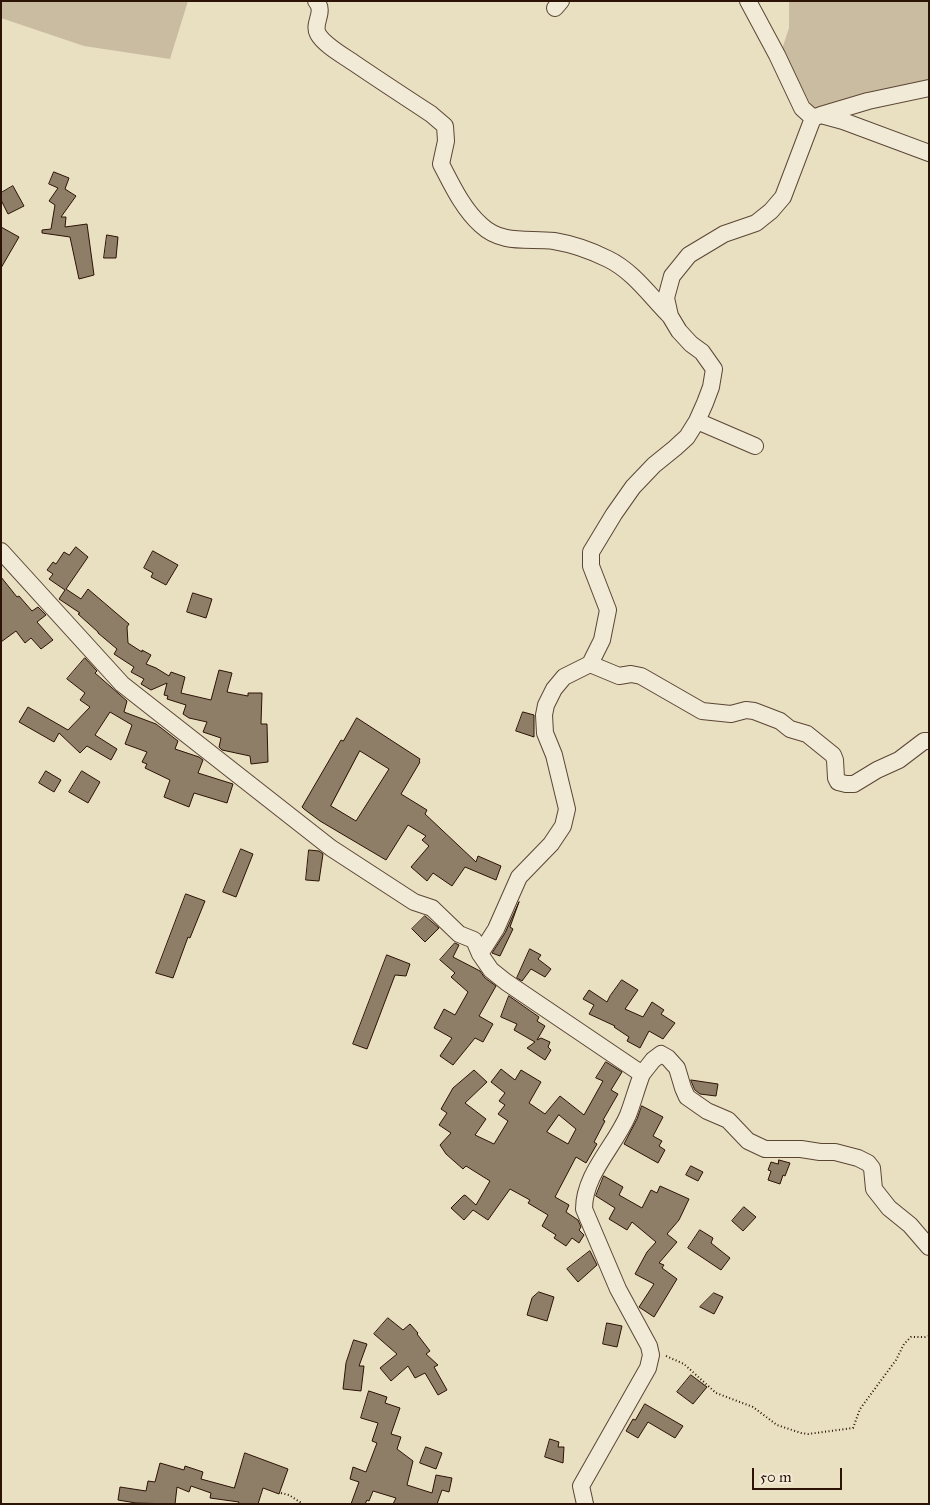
<!DOCTYPE html>
<style>
body{margin:0}
#map{position:relative;width:930px;height:1505px;overflow:hidden;background:#e9dfc1;font-family:"IM FELL Great Primer",serif}
canvas{display:block}
.frame{position:absolute;inset:0;border:2px solid #2c1306;pointer-events:none}
.scale{position:absolute;left:752px;top:1468px;width:90px;height:22px;box-sizing:border-box;border:2px solid #2c1306;border-top:0;padding-left:6px;font-size:15px;line-height:18px;white-space:nowrap;color:#2c1306;-webkit-text-stroke:4px #f1ead7;paint-order:stroke}
</style>
<div id="map">
<canvas width="930" height="1505"></canvas>
<div class="frame"></div>
<div class="scale">50 m</div>
</div>
<script>
const ctx = document.querySelector('canvas').getContext('2d');
ctx.lineJoin = 'round';
function fill(path, color) { ctx.fillStyle = color; ctx.fill(path, 'evenodd'); }
function stroke(path, color, width, dash) { ctx.strokeStyle = color; ctx.lineWidth = width; ctx.lineCap = dash ? 'butt' : 'round'; ctx.setLineDash(dash || []); ctx.stroke(path); }
fill(new Path2D(`
 M 1,1 L 188,1 L 170,59 L 84,46 L 1,18 Z
 M 789,1 L 929,1 L 929,85 L 814,111 L 782,49 L 789,28 Z`), '#c9bca1');
const building = new Path2D(`
 M 54,172 L 69,178 L 65,189 L 76,196 L 61,217 L 66,217 L 65,227 L 87,224 L 94,275 L 79,279 L 70,237 L 42,233 L 42,230 L 51,229 L 55,205 L 49,201 L 58,188 L 49,184 Z
 M 13,186 L 24,206 L 8,214 L 1,200 L 1,193 Z
 M 1,227 L 19,237 L 1,268 Z
 M 107,235 L 118,237 L 116,258 L 104,258 Z
 M 76,547 L 88,557 L 66,589 L 81,599 L 88,589 L 129,624 L 127,627 L 128,643 L 142,652 L 142,650 L 151,655 L 146,664 L 156,668 L 169,676 L 171,672 L 185,677 L 181,693 L 211,700 L 219,670 L 232,673 L 227,692 L 248,696 L 248,693 L 262,693 L 261,724 L 267,724 L 268,762 L 251,764 L 250,756 L 222,750 L 219,747 L 221,738 L 203,732 L 207,722 L 189,718 L 183,714 L 186,705 L 167,699 L 168,696 L 164,695 L 167,683 L 151,690 L 141,684 L 144,679 L 131,672 L 134,667 L 114,654 L 117,649 L 98,633 L 98,632 L 78,614 L 80,613 L 59,599 L 65,590 L 49,579 L 53,574 L 47,570 L 53,562 L 56,564 L 64,552 L 69,555 Z
 M 153,551 L 178,565 L 166,585 L 151,577 L 153,573 L 144,568 Z
 M 1,577 L 17,597 L 19,596 L 32,611 L 38,607 L 46,615 L 37,622 L 53,640 L 41,649 L 31,638 L 25,643 L 16,631 L 1,642 Z
 M 193,593 L 212,599 L 206,618 L 187,612 Z
 M 85,658 L 97,671 L 95,673 L 127,701 L 124,712 L 156,724 L 178,741 L 175,749 L 199,757 L 203,760 L 198,773 L 233,784 L 227,803 L 194,793 L 189,807 L 164,797 L 170,780 L 145,768 L 147,764 L 142,762 L 147,752 L 125,744 L 132,725 L 110,712 L 95,735 L 117,749 L 111,760 L 87,746 L 80,753 L 59,733 L 54,742 L 19,722 L 28,707 L 68,730 L 90,707 L 80,700 L 85,693 L 67,679 Z
 M 523,712 L 534,715 L 534,737 L 516,731 Z
 M 357,718 L 420,759 L 419,761 L 420,762 L 401,794 L 427,810 L 425,814 L 476,862 L 478,856 L 501,866 L 496,880 L 465,867 L 452,886 L 433,873 L 427,881 L 411,867 L 429,846 L 422,840 L 426,836 L 408,825 L 386,860 L 320,821 L 304,809 L 302,807 L 341,740 L 343,741 ZM 360,751 L 389,769 L 356,821 L 331,806 Z
 M 46,771 L 61,780 L 54,792 L 39,783 Z
 M 82,771 L 100,782 L 88,803 L 69,792 Z
 M 241,849 L 253,854 L 236,897 L 223,892 Z
 M 309,850 L 319,851 L 323,854 L 319,881 L 306,880 Z
 M 186,894 L 205,901 L 190,938 L 188,937 L 173,978 L 156,973 Z
 M 519,902 L 510,927 L 513,929 L 500,956 L 492,953 L 505,933 Z
 M 425,916 L 439,928 L 425,942 L 412,929 Z
 M 455,943 L 459,945 L 453,957 L 480,971 L 485,978 L 496,986 L 479,1016 L 493,1024 L 483,1042 L 475,1038 L 453,1065 L 440,1056 L 452,1038 L 434,1028 L 444,1009 L 455,1015 L 468,992 L 451,977 L 455,973 L 440,960 Z
 M 530,949 L 541,955 L 538,959 L 551,969 L 545,977 L 531,969 L 522,981 L 517,978 Z
 M 387,955 L 410,964 L 406,976 L 395,975 L 367,1049 L 353,1044 Z
 M 622,980 L 638,990 L 625,1009 L 643,1017 L 652,1002 L 664,1010 L 661,1014 L 675,1023 L 663,1039 L 649,1031 L 640,1048 L 627,1041 L 629,1037 L 614,1027 L 615,1026 L 589,1014 L 594,1005 L 583,999 L 589,990 L 607,1002 L 610,996 Z
 M 509,996 L 539,1017 L 537,1021 L 545,1026 L 537,1040 L 541,1038 L 550,1042 L 548,1047 L 551,1050 L 545,1060 L 527,1048 L 535,1042 L 514,1030 L 517,1024 L 501,1017 Z
 M 606,1062 L 622,1072 L 611,1090 L 618,1094 L 603,1120 L 605,1121 L 594,1142 L 597,1144 L 586,1163 L 576,1157 L 555,1197 L 569,1205 L 566,1212 L 578,1220 L 581,1227 L 579,1230 L 584,1235 L 579,1243 L 572,1238 L 566,1246 L 554,1238 L 556,1235 L 542,1226 L 548,1215 L 528,1203 L 530,1200 L 510,1189 L 488,1220 L 473,1210 L 464,1220 L 451,1208 L 463,1196 L 465,1195 L 476,1205 L 490,1181 L 466,1166 L 463,1169 L 446,1154 L 440,1145 L 451,1133 L 439,1125 L 447,1113 L 441,1109 L 453,1088 L 474,1070 L 487,1082 L 465,1103 L 486,1119 L 475,1135 L 494,1144 L 508,1121 L 498,1114 L 505,1105 L 499,1101 L 505,1093 L 491,1082 L 501,1069 L 515,1080 L 521,1070 L 541,1082 L 529,1103 L 545,1114 L 560,1096 L 584,1115 L 603,1081 L 596,1078 ZM 559,1115 L 576,1129 L 568,1144 L 547,1132 Z
 M 691,1080 L 718,1084 L 716,1096 L 700,1094 L 695,1090 Z
 M 642,1106 L 663,1117 L 653,1136 L 662,1141 L 659,1146 L 665,1150 L 658,1163 L 624,1144 L 637,1119 Z
 M 779,1160 L 790,1163 L 785,1176 L 783,1175 L 780,1184 L 768,1180 L 771,1171 L 768,1170 L 771,1162 L 778,1164 Z
 M 691,1166 L 703,1172 L 698,1181 L 686,1175 Z
 M 604,1176 L 623,1187 L 619,1195 L 642,1208 L 651,1190 L 657,1193 L 660,1186 L 689,1199 L 679,1220 L 667,1234 L 677,1242 L 659,1263 L 664,1265 L 662,1268 L 677,1279 L 654,1317 L 639,1307 L 654,1284 L 635,1274 L 647,1252 L 656,1242 L 632,1222 L 627,1230 L 609,1219 L 615,1208 L 596,1196 Z
 M 744,1207 L 756,1217 L 743,1231 L 732,1221 Z
 M 700,1230 L 713,1238 L 711,1243 L 730,1258 L 721,1270 L 688,1248 Z
 M 590,1251 L 597,1265 L 578,1282 L 567,1269 Z
 M 539,1292 L 554,1297 L 547,1321 L 527,1315 L 532,1298 Z
 M 714,1293 L 723,1297 L 714,1314 L 700,1307 Z
 M 388,1318 L 403,1330 L 410,1324 L 418,1333 L 417,1334 L 430,1351 L 426,1354 L 438,1365 L 434,1367 L 447,1390 L 438,1395 L 425,1373 L 415,1378 L 408,1366 L 391,1381 L 380,1368 L 397,1354 L 374,1334 Z
 M 607,1323 L 622,1326 L 617,1347 L 603,1344 Z
 M 354,1340 L 367,1344 L 359,1366 L 364,1366 L 361,1391 L 343,1389 L 346,1363 Z
 M 691,1375 L 707,1387 L 693,1404 L 677,1392 Z
 M 369,1391 L 387,1397 L 385,1403 L 400,1408 L 391,1434 L 401,1437 L 397,1449 L 413,1461 L 407,1485 L 432,1493 L 436,1475 L 452,1478 L 449,1492 L 442,1490 L 437,1504 L 393,1504 L 396,1498 L 373,1491 L 369,1501 L 367,1500 L 365,1504 L 351,1504 L 359,1482 L 350,1479 L 353,1467 L 366,1472 L 377,1443 L 372,1441 L 378,1423 L 361,1418 Z
 M 645,1404 L 683,1426 L 675,1438 L 648,1422 L 638,1438 L 626,1431 L 633,1419 L 635,1420 Z
 M 550,1439 L 559,1442 L 558,1447 L 564,1447 L 563,1463 L 545,1457 Z
 M 426,1447 L 442,1453 L 436,1469 L 420,1463 Z
 M 245,1453 L 288,1469 L 279,1494 L 263,1488 L 258,1504 L 238,1504 L 239,1502 L 210,1498 L 211,1493 L 191,1486 L 189,1492 L 177,1487 L 175,1504 L 136,1503 L 118,1500 L 120,1487 L 146,1491 L 148,1481 L 155,1482 L 160,1463 L 184,1470 L 185,1466 L 203,1472 L 201,1479 L 234,1488 Z`);
fill(building, '#8e7d67');
stroke(building, '#2c1306', 1);
const minor = new Path2D(`
 M 316,1 C 326,12 312,23 318,34 C 324,45 344,56 354,63 C 379,80 405,97 431,114 L 445,126 L 446,141 L 441,164 C 452,185 463,209 481,225 C 502,245 528,238 554,241 C 572,244 592,251 608,259 C 633,271 651,297 670,316
 M 748,1 L 777,55 L 802,108 L 813,118 L 821,115 L 843,121 L 929,153
 M 555,8 L 561,1
 M 821,115 L 868,101 L 929,88
 M 697,421 L 755,446
 M 1,551 L 122,684 L 331,848 L 414,902 L 432,908 L 459,934 L 474,940 L 480,954 L 491,970 L 506,982 L 642,1074 L 653,1060 L 661,1054 L 668,1058 L 677,1068 L 683,1088 L 687,1097 L 707,1111 L 728,1120 L 748,1141 L 765,1149 L 801,1149 L 820,1152 L 835,1152 L 858,1158 L 868,1163 L 872,1168 L 874,1189 L 889,1208 L 910,1225 L 929,1247
 M 590,664 L 619,676 L 631,674 L 641,676 L 702,711 L 731,714 L 746,710 L 754,711 L 780,721 L 790,729 L 807,734 L 833,755 L 835,760 L 836,778 L 838,782 L 846,784 L 854,784 L 877,770 L 899,760 L 924,741 L 929,741
 M 480,954 L 496,929 L 519,877 L 551,844 L 563,826 L 567,809 L 554,755 L 545,733 L 544,715 L 546,705 L 554,689 L 564,677 L 590,664 L 602,640 L 608,610 L 591,566 L 591,552 L 614,514 L 633,487 L 654,465 L 675,448 L 687,437 L 697,421 L 705,403 L 711,387 L 714,369 L 702,352 L 691,344 L 679,331 L 670,316 L 666,298 L 672,276 L 689,255 L 724,234 L 756,223 L 771,211 L 783,197 L 813,118
 M 585,1504 L 581,1486 L 648,1368 L 651,1355 L 649,1346 L 618,1289 L 584,1209 C 584,1174 615,1146 628,1115 C 633,1102 637,1087 642,1074`);
stroke(minor, '#5b4635', 18);
stroke(new Path2D(`
 M 666,1356 L 684,1364 L 716,1393 L 753,1407 L 777,1425 L 801,1433 L 808,1434 L 853,1428 L 860,1409 L 896,1360 L 904,1344 L 911,1337 L 925,1337 L 929,1336
 M 281,1493 L 289,1495 L 303,1504`), '#2c1306', 2, [1, 2.5]);
stroke(minor, '#f1ead7', 16);
</script>
